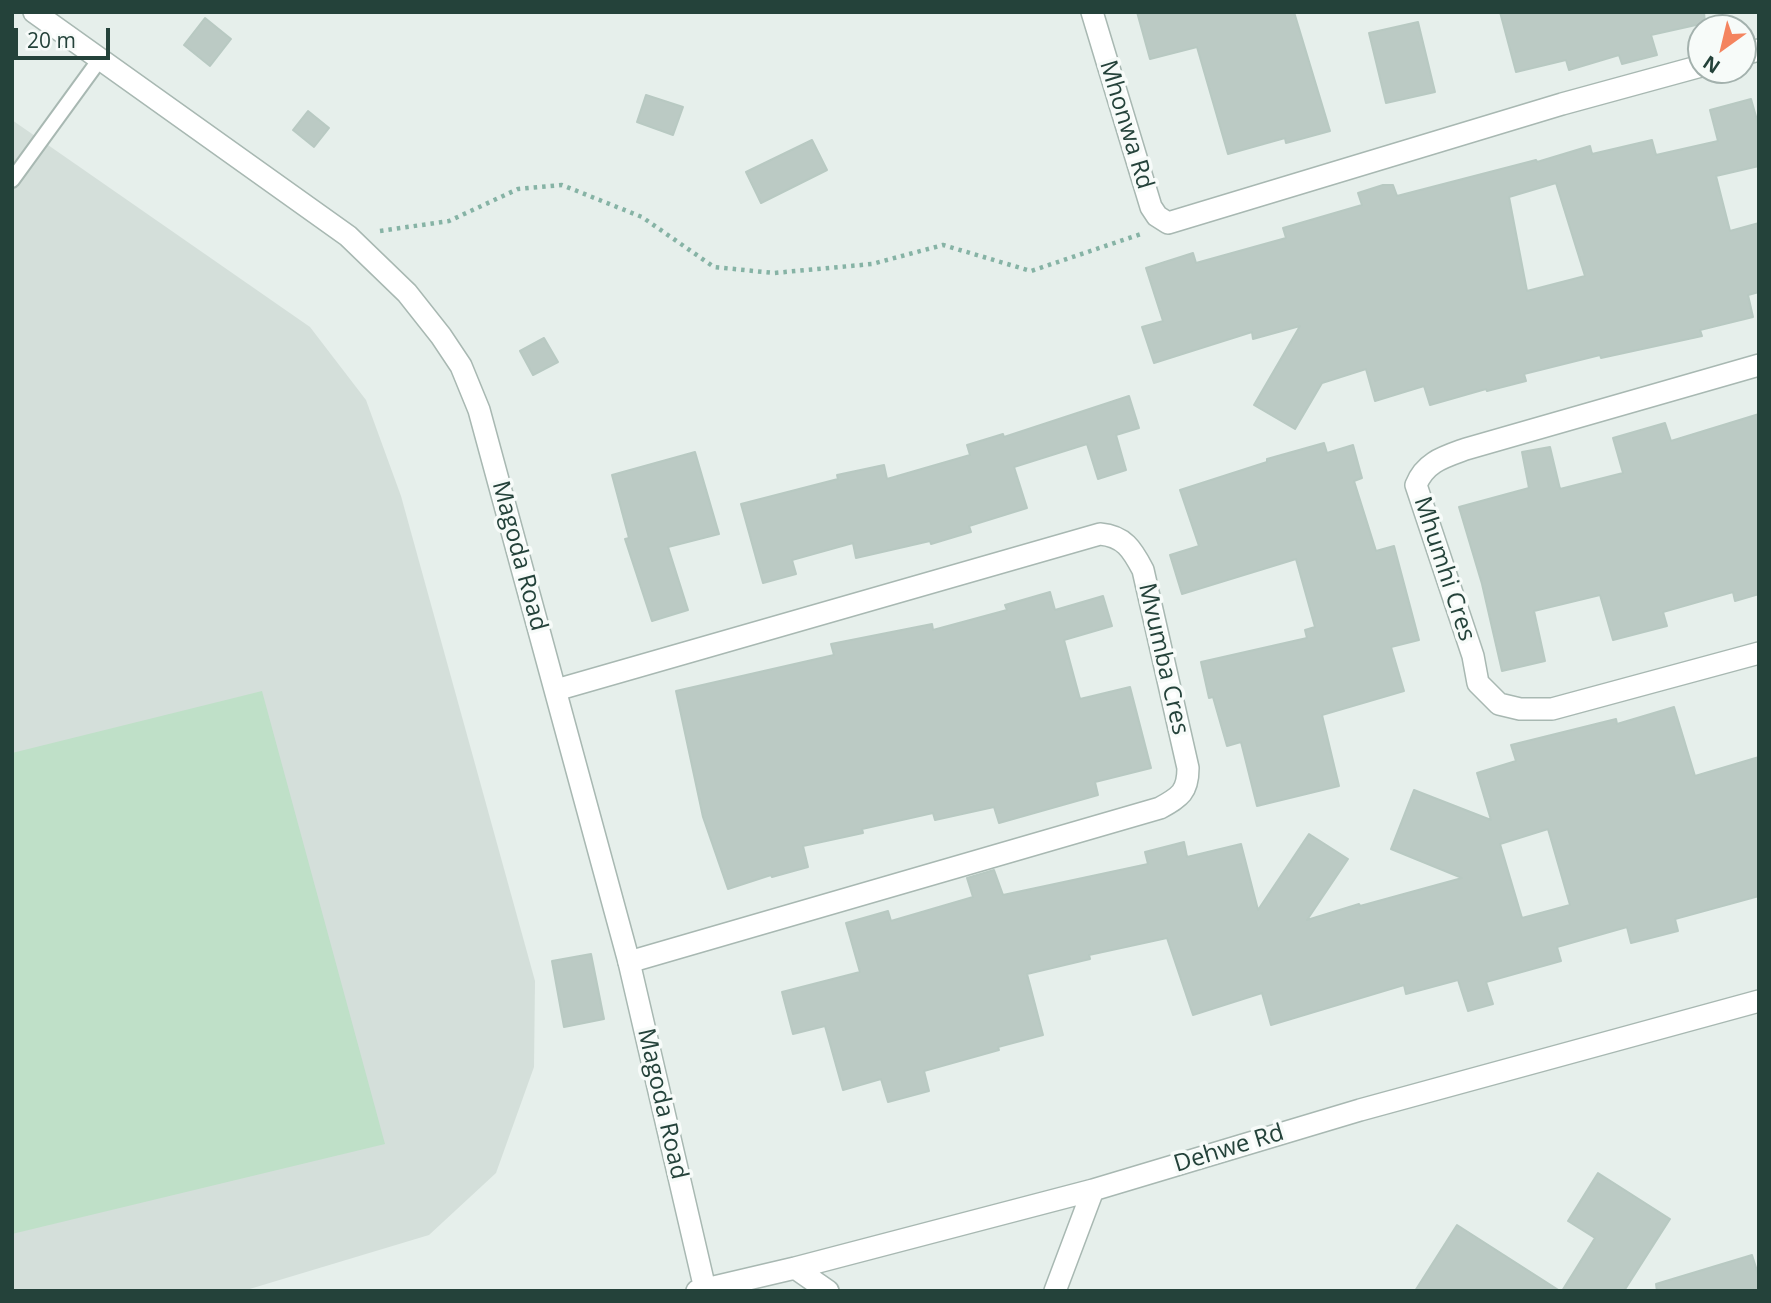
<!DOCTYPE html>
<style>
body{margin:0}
#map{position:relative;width:1771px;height:1303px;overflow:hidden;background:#e6efeb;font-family:"Open Sans",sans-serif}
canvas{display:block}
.frame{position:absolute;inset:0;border:14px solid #24423a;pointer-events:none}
.north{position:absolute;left:1687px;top:14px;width:70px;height:70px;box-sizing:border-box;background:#f7fbf9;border:2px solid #a3b1ad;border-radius:50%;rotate:214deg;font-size:19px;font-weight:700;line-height:28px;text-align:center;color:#24423a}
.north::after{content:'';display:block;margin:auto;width:24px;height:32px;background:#f4845f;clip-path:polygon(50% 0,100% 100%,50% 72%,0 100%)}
.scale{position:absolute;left:14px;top:28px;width:96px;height:32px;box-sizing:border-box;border:4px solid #24423a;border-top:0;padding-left:9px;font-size:21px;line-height:24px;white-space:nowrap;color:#24423a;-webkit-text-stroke:5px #f7fbf9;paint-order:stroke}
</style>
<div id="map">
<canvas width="1771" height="1303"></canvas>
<div class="frame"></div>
<div class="north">N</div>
<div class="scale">20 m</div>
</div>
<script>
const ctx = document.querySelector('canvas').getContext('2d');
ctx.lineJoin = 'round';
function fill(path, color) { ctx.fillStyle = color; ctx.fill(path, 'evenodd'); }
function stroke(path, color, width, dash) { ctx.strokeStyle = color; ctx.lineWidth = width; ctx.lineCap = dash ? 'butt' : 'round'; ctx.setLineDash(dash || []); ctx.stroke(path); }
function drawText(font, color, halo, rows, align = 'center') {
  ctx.font = font + ' "Open Sans",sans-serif'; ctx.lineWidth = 7; ctx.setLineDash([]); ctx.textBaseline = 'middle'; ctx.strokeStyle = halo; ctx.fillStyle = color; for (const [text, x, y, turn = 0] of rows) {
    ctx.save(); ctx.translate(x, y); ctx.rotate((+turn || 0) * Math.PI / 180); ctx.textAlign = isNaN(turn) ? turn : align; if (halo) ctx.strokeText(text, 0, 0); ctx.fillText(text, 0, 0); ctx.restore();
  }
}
fill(new Path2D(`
 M 12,120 L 310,327 L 366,400 L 401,496 L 535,981 L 534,1067 L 496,1173 L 429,1235 L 243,1291 L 12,1291 Z`), '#d4dfda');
fill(new Path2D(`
 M 262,691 L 385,1144 L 12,1234 L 12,753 Z`), '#bfe0c8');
const building = new Path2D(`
 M 1137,12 L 1294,12 L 1330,131 L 1286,143 L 1285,138 L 1228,154 L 1197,47 L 1150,59 Z
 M 1500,12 L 1704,12 L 1705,23 L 1651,35 L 1657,55 L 1622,64 L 1619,55 L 1569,70 L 1566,60 L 1516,72 Z
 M 205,18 L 231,39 L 210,66 L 184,45 Z
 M 1418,22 L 1435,92 L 1386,103 L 1369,33 Z
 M 646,95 L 683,107 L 673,135 L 637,122 Z
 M 1751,99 L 1759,127 L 1759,166 L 1716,176 L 1730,231 L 1759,223 L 1759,292 L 1748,295 L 1753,317 L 1700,330 L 1702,336 L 1601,358 L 1600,355 L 1524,374 L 1526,381 L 1487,391 L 1486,389 L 1430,405 L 1424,386 L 1375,401 L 1366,369 L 1322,383 L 1295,429 L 1254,405 L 1300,326 L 1253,339 L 1252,332 L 1154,363 L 1142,327 L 1163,321 L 1146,268 L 1193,253 L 1196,263 L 1286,238 L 1283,228 L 1362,205 L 1358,193 L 1383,185 L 1393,185 L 1397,196 L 1536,160 L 1537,162 L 1590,146 L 1592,154 L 1652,140 L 1656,155 L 1718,141 L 1710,110 ZM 1556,183 L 1585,276 L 1527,291 L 1509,197 Z
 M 308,111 L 329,128 L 314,147 L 293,130 Z
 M 812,140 L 827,170 L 761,203 L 746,172 Z
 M 544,338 L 558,362 L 533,375 L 520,351 Z
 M 1129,396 L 1139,428 L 1116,435 L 1126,470 L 1098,479 L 1087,444 L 1014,467 L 1027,508 L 969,526 L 971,532 L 931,544 L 930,541 L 856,558 L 853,543 L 792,560 L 796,574 L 763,583 L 741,504 L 838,479 L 837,475 L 884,465 L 887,479 L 970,455 L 967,445 L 1003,434 L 1004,437 Z
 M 1759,414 L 1759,594 L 1735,601 L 1733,592 L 1663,612 L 1667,626 L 1613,640 L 1600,595 L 1534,611 L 1545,661 L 1502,671 L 1482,584 L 1459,507 L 1529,488 L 1522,452 L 1550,447 L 1560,489 L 1623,473 L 1613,438 L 1665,423 L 1671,441 Z
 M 1324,443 L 1327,453 L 1353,445 L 1362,478 L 1354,481 L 1376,551 L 1394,546 L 1419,640 L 1391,647 L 1404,691 L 1322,715 L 1339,786 L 1257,806 L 1241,742 L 1227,746 L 1213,697 L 1209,698 L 1201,662 L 1307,638 L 1305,630 L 1315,627 L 1296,559 L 1182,594 L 1170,555 L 1199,546 L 1180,490 L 1267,462 L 1267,459 Z
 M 695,452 L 719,534 L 668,547 L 688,610 L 652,621 L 625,539 L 629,538 L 612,475 Z
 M 1050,592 L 1055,610 L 1103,596 L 1112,626 L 1064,640 L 1080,699 L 1130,687 L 1151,768 L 1095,782 L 1098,795 L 999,823 L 994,807 L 935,820 L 933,813 L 862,829 L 863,833 L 803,846 L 808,867 L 772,877 L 771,875 L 728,889 L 703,817 L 676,691 L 834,655 L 831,644 L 932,624 L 933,630 L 1007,610 L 1005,605 Z
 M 1674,707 L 1695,776 L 1759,757 L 1759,896 L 1675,919 L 1678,931 L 1631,943 L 1627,927 L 1557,947 L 1561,961 L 1486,982 L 1493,1004 L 1468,1011 L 1458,980 L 1406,994 L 1404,985 L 1271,1025 L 1262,993 L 1193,1015 L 1167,938 L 1089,955 L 1090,959 L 1027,974 L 1043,1035 L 998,1047 L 999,1050 L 924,1071 L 929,1091 L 888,1102 L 881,1079 L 843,1090 L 825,1026 L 793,1034 L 782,992 L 860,972 L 846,923 L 888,911 L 891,921 L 973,897 L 967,878 L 994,870 L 1003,895 L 1148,864 L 1145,852 L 1184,842 L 1187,857 L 1241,844 L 1258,910 L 1309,834 L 1348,859 L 1307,920 L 1359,904 L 1360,906 L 1462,878 L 1391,849 L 1414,790 L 1491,820 L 1477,773 L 1516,761 L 1511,745 L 1616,719 L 1617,724 ZM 1548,829 L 1570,905 L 1522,918 L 1500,844 Z
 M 591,954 L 604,1019 L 564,1027 L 552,961 Z
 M 1598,1173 L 1670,1219 L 1624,1291 L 1562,1291 L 1595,1238 L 1568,1221 Z
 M 1457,1225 L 1560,1291 L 1415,1291 Z
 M 1752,1255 L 1759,1277 L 1759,1291 L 1657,1291 L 1656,1284 Z`);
fill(building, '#bbcac4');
stroke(building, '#b8c9c2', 2);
const service = new Path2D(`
 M 12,180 L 100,59`);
const minor = new Path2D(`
 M 1092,12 L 1151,207 L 1157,216 L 1168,223 L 1562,104 L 1701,66
 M 1743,54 L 1759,50
 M 1759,365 L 1466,449 C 1444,457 1425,462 1416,485 L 1473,656 L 1478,683 L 1499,704 L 1520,709 L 1552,709 L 1759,653
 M 556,690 L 1100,534 C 1124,536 1132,549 1143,570 L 1188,768 C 1188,792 1180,797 1160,808 L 629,962`);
const tertiary = new Path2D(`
 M 34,12 L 348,236 L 407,293 L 441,336 L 461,366 L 479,410 L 629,962 L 705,1289
 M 795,1268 L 828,1291
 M 697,1291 L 795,1268 L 1093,1190 L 1360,1110 L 1759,1001
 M 1055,1291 L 1093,1190`);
stroke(service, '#a8b8b2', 18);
stroke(minor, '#a8b8b2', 24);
stroke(tertiary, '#a8b8b2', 24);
stroke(new Path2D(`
 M 380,231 L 449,221 L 518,189 L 562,185 L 642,217 L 714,267 L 774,273 L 872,264 L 943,245 L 1031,271 L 1141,234`), '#86b3a5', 4.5, [3.5, 5]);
stroke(service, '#fff', 14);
stroke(minor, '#fff', 21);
stroke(tertiary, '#fff', 21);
drawText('24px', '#24423a', '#f7fbf9', [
 ["Mhonwa Rd",1126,125,73],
 ["Magoda Road",519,556,75],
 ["Mhumhi Cres",1444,569,72],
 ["Mvumba Cres",1163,659,77],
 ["Magoda Road",662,1104,77],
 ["Dehwe Rd",1229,1149,-17]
]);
</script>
